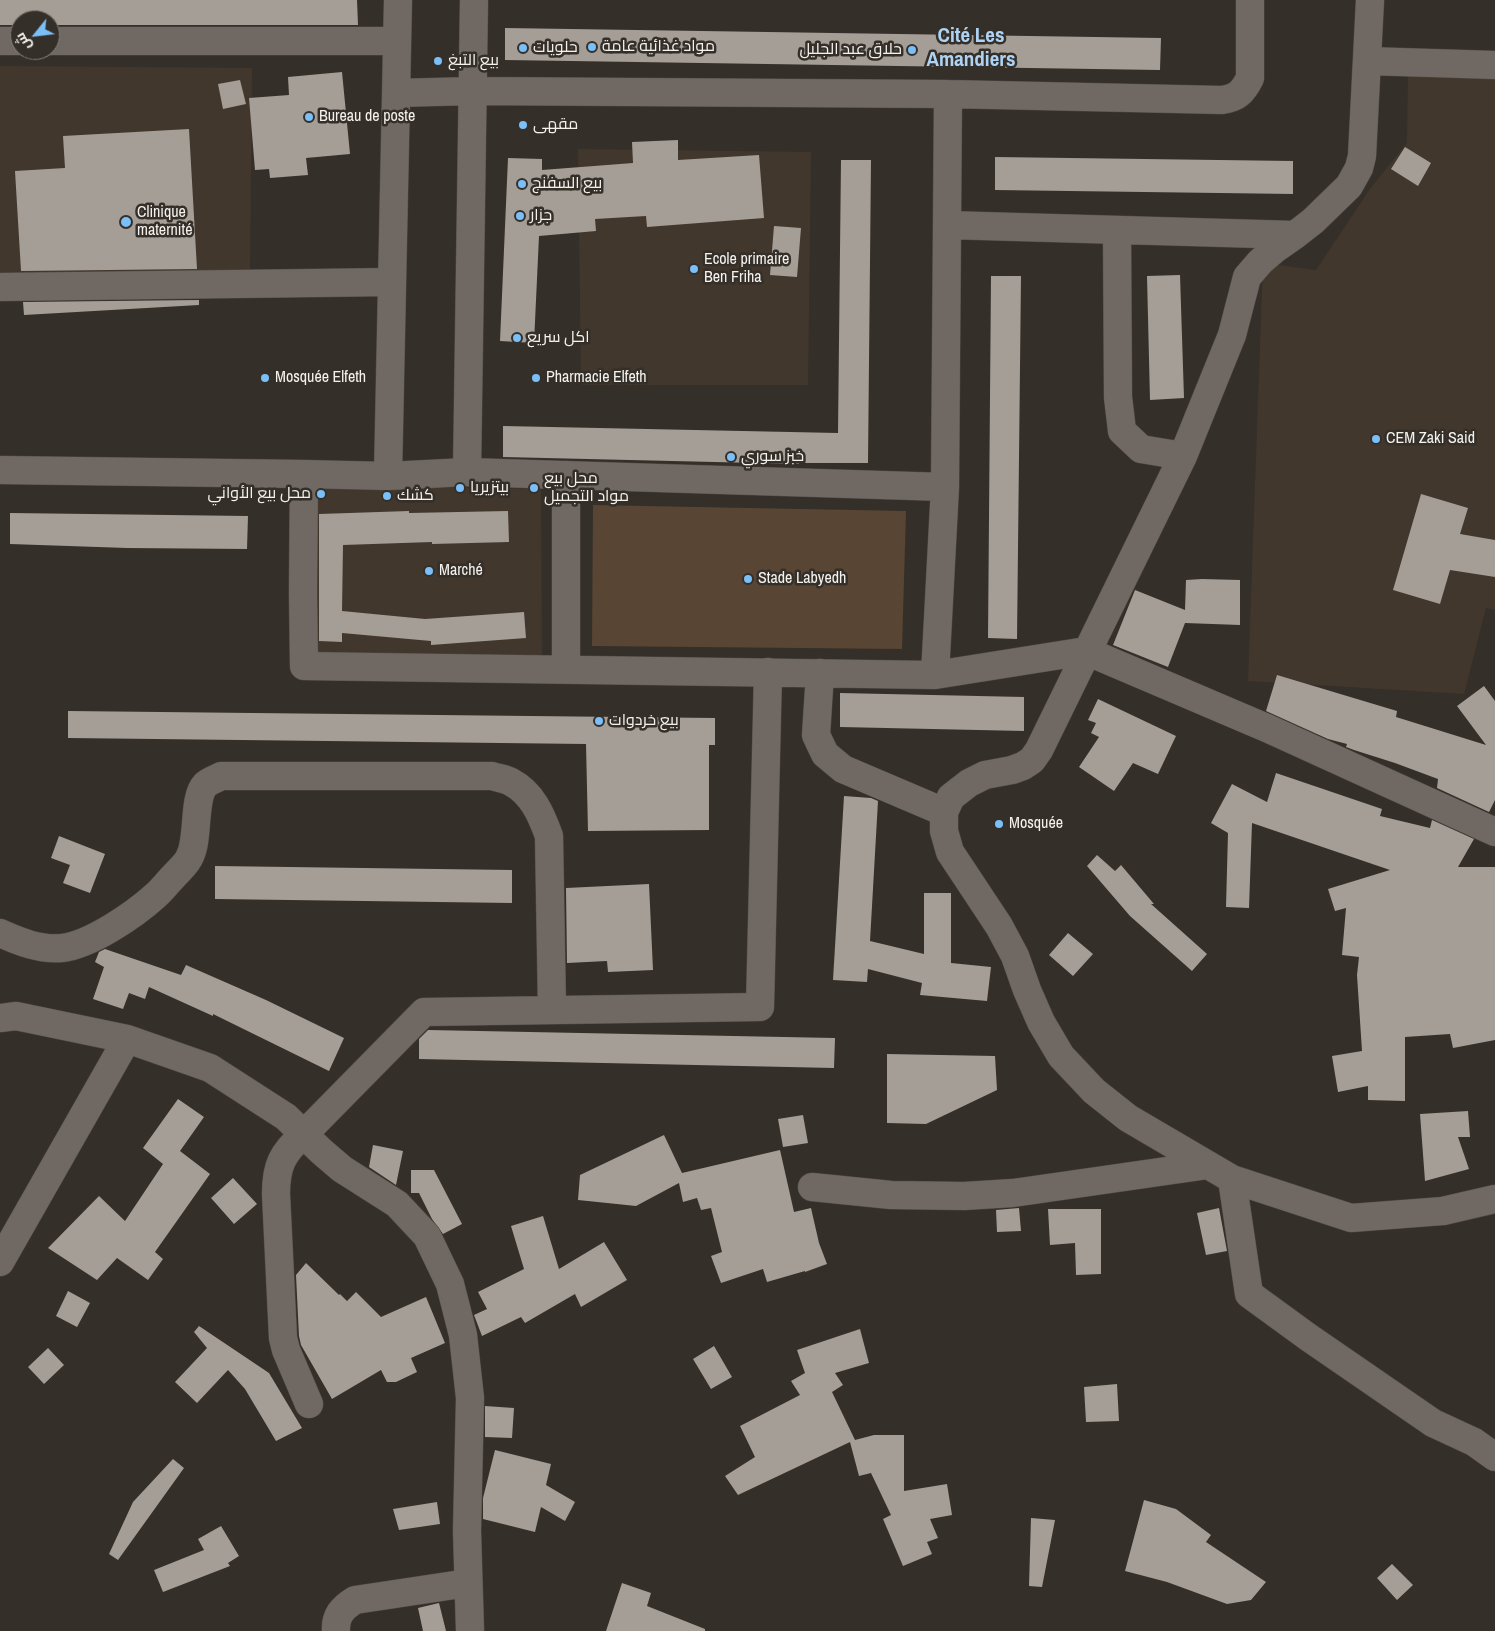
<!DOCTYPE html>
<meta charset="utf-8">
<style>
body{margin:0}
#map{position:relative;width:1495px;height:1631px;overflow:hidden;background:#352f29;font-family:"Archivo Narrow",Cairo,sans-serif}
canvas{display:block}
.north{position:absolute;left:10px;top:10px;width:50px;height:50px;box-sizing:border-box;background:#352f29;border:1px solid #827d77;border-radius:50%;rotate:241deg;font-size:14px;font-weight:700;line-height:20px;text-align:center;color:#f5f1ed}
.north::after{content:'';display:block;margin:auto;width:18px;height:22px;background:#7abff8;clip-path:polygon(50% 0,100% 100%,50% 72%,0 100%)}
</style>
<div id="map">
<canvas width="1495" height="1631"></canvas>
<div class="north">ش</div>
</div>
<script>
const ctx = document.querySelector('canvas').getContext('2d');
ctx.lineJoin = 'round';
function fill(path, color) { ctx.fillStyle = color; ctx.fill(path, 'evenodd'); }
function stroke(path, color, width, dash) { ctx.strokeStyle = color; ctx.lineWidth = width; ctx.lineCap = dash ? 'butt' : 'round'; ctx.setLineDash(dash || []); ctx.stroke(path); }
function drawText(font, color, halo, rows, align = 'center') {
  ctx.font = font + ' "Archivo Narrow",Cairo,sans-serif'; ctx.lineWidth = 5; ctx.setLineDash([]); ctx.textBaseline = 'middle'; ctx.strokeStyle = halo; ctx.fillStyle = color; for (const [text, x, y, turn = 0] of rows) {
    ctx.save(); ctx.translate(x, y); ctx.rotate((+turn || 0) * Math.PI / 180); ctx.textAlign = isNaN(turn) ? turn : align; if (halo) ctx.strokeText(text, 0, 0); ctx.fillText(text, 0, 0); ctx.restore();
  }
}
fill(new Path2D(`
 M 0,66 L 252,68 L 250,276 L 0,278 Z
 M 1408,72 L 1495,74 L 1495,610 L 1486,608 L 1464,694 L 1248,681 L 1263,263 L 1316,270 L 1370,189 L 1407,143 Z
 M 578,149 L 811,152 L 808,385 L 581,385 Z
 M 317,485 L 541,489 L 542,660 L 317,653 Z`), '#42372d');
fill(new Path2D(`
 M 593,505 L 906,511 L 902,649 L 592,646 Z`), '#584533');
fill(new Path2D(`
 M 0,0 L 357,0 L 358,25 L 50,25 L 50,20 L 20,20 L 20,25 L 0,25 Z
 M 505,28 L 1161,38 L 1160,70 L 505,60 Z
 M 342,72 L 350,154 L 306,158 L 308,175 L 270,178 L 269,169 L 255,170 L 249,98 L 289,95 L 288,77 Z
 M 240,80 L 246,104 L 223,109 L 218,84 Z
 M 189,129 L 197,269 L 21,271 L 15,171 L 65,168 L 63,136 Z
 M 678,140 L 678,160 L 759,155 L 764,218 L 647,227 L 646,216 L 595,219 L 596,231 L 539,236 L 534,343 L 500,341 L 508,158 L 542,159 L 542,170 L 633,163 L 632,142 Z
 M 1405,147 L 1431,163 L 1418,186 L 1391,169 Z
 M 995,157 L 1293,161 L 1293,194 L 995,190 Z
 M 841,160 L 871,160 L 868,463 L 799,463 L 799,464 L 503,457 L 503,426 L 838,433 Z
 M 774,226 L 801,228 L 797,277 L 770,275 Z
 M 1180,275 L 1184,398 L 1150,400 L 1147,276 Z
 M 991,276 L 1021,276 L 1017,639 L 988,638 Z
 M 199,300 L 199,305 L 24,315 L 23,302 Z
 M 1421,494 L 1468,508 L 1460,534 L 1495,540 L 1495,577 L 1450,570 L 1440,604 L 1393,590 Z
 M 409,511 L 409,513 L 508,511 L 509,542 L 432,544 L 432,542 L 343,545 L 342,611 L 425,619 L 524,612 L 526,638 L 431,645 L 431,641 L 342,633 L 342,642 L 319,641 L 319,514 Z
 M 10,513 L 248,516 L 247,549 L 127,548 L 10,544 Z
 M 1202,579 L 1240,580 L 1240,625 L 1185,623 L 1168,667 L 1113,645 L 1135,590 L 1185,610 L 1186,580 Z
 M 1277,675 L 1397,711 L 1396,717 L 1486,745 L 1457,706 L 1484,686 L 1495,701 L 1495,800 L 1489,812 L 1437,788 L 1438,779 L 1395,763 L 1354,750 L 1346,747 L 1347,744 L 1328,739 L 1266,711 Z
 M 840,693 L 1024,697 L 1024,731 L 840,727 Z
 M 1098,699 L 1176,736 L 1158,774 L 1133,763 L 1114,791 L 1079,767 L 1099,737 L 1091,733 L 1096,723 L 1088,720 Z
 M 68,711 L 715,718 L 715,745 L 709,745 L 709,830 L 588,831 L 586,744 L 68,738 Z
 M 1276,773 L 1382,809 L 1380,816 L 1430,828 L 1432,820 L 1474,839 L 1458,867 L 1495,867 L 1495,1040 L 1453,1048 L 1450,1034 L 1405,1037 L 1405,1101 L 1368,1100 L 1368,1086 L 1338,1092 L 1332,1056 L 1362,1051 L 1357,975 L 1359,957 L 1342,955 L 1346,908 L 1335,911 L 1328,889 L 1390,870 L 1252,823 L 1249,908 L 1226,907 L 1228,833 L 1211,823 L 1232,784 L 1267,802 Z
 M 844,796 L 871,798 L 878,801 L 870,941 L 924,954 L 924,893 L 951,893 L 951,963 L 991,967 L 987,1001 L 920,995 L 922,983 L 868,969 L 867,982 L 833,980 Z
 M 59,836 L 105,854 L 90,893 L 63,883 L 70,865 L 51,858 Z
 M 1097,855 L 1115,871 L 1121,865 L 1154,904 L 1151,904 L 1207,954 L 1192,971 L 1130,916 L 1087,866 Z
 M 215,866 L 512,870 L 512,903 L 215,899 Z
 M 649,884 L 653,970 L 608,972 L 607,961 L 567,963 L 566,888 Z
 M 1068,933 L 1093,954 L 1073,976 L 1049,955 Z
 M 105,949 L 181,975 L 186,965 L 266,1000 L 344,1038 L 329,1071 L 213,1014 L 213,1016 L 149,987 L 145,999 L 129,993 L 123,1009 L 93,999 L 104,967 L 95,962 L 99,952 Z
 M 428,1030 L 835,1038 L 834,1068 L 419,1059 L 419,1039 Z
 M 887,1054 L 995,1056 L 997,1090 L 926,1124 L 887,1123 Z
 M 178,1099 L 204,1117 L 180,1151 L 210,1174 L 155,1252 L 163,1259 L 148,1280 L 117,1258 L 97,1280 L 48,1248 L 99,1196 L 125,1221 L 163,1164 L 143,1148 Z
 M 1468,1111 L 1470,1137 L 1458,1137 L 1469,1169 L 1425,1181 L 1420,1114 Z
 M 803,1115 L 808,1143 L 783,1147 L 778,1119 Z
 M 664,1135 L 682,1173 L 780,1150 L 794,1212 L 811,1208 L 819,1243 L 827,1264 L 805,1272 L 805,1271 L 767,1282 L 763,1269 L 721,1283 L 711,1256 L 722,1252 L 711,1208 L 701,1210 L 697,1198 L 683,1202 L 679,1183 L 636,1206 L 578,1200 L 580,1175 Z
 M 373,1145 L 403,1151 L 396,1185 L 369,1167 Z
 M 411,1170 L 434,1170 L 462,1224 L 443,1234 L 432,1219 L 419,1193 L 411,1193 Z
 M 233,1178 L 257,1204 L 234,1224 L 211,1198 Z
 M 1019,1208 L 1021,1231 L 997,1232 L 996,1210 Z
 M 1219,1208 L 1227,1251 L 1206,1255 L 1197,1213 Z
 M 1048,1209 L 1101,1209 L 1101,1274 L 1076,1275 L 1075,1243 L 1050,1245 Z
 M 543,1216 L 559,1269 L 604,1242 L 627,1280 L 581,1307 L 575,1294 L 525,1323 L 521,1317 L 482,1336 L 474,1315 L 487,1309 L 478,1292 L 524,1269 L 511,1226 Z
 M 306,1263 L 339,1295 L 340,1294 L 347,1301 L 356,1292 L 381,1317 L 426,1297 L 445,1343 L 411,1358 L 417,1372 L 396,1382 L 387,1382 L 381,1370 L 332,1399 L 301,1345 L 299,1336 L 296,1275 Z
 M 68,1291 L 90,1303 L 77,1327 L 56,1316 Z
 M 199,1326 L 269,1373 L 302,1428 L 276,1441 L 245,1389 L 228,1370 L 197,1403 L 175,1382 L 207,1348 L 194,1332 Z
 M 860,1329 L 869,1363 L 835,1373 L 843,1385 L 832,1392 L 855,1440 L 874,1435 L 904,1435 L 904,1491 L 947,1484 L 952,1515 L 930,1519 L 938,1538 L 927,1542 L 932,1554 L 903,1566 L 883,1519 L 891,1515 L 871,1473 L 859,1476 L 850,1442 L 738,1495 L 725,1476 L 755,1457 L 740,1426 L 800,1395 L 791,1381 L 805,1373 L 797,1350 Z
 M 714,1346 L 732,1377 L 711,1389 L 693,1359 Z
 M 48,1348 L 64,1365 L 44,1384 L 28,1367 Z
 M 1117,1384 L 1119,1421 L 1086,1422 L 1084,1387 Z
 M 485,1406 L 514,1408 L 512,1438 L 485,1437 Z
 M 495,1450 L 551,1464 L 546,1485 L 575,1502 L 565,1521 L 541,1507 L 535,1532 L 483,1519 L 483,1498 Z
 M 173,1459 L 184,1468 L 118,1560 L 109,1554 L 133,1502 Z
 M 1144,1500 L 1176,1509 L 1211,1535 L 1206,1542 L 1266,1582 L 1251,1600 L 1227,1604 L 1167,1582 L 1125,1571 Z
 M 437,1502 L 440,1524 L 399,1530 L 393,1509 Z
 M 1031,1518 L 1055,1520 L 1042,1587 L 1029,1586 Z
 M 221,1526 L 239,1556 L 228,1563 L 230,1566 L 163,1592 L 154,1570 L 204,1550 L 198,1539 Z
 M 1392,1564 L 1413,1585 L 1397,1600 L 1377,1578 Z
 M 622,1583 L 651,1593 L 647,1606 L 705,1629 L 705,1631 L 606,1631 Z
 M 439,1603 L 446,1631 L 423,1631 L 418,1608 Z`), '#a59e97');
const minor = new Path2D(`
 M 1370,0 L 1362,156 L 1359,168 L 1349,186 L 1313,221 L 1295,235 L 1275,249 L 1260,262 L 1247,277 L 1232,335 L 1183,456 L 1039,750 L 1032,760 L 1023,766 L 1012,770 L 985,775 L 969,783 L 951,797 L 944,812 L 944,831 L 950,852 L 999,926 L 1015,956 L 1027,990 L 1041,1022 L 1061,1056 L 1094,1091 L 1128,1118 L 1232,1179 L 1351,1218 L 1443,1211 L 1495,1199
 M 0,41 L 20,41
 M 50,41 L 397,41
 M 1367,61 L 1495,65
 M 396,93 L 473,91 L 948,94 L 1222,100 C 1237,98 1243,92 1250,78 L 1250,0
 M 947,225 L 1295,235
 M 1117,230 L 1118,397 L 1122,431 L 1141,449 L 1183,456
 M 0,287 L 392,282
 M 0,470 L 304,474 L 388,476 L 467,472 L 945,487
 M 467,472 L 474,0
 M 304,474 L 303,592 L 304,666 L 935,675 L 945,487 L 948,94
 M 566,475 L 566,669
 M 388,476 L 398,0
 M 820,673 L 816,735 L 825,754 L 843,769 L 944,812
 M 935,675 L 1086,651 L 1269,729 L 1495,832
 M 0,933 C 20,942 40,950 62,948 C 90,945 134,915 155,896 C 162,890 167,883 173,877 C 179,870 187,864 190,856 C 199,838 193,798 205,785 C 209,781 216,779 221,776 L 492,776 C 498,778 506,779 511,782 C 532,793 541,814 549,836 L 552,1010
 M 0,1018 L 16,1016 L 127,1039 L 210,1068 L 286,1117 L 321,1151 L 342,1169 L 397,1204 L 427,1236 L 450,1284 L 463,1335 L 470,1398 L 467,1531 L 470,1631
 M 1232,1179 L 1249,1294 L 1308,1337 L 1433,1423 L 1474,1442 L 1495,1457
 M 812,1187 L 891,1195 L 964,1196 L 1013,1193 L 1208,1165
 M 0,1262 L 127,1039
 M 309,1404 L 286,1350 L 283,1338 L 276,1194 C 276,1166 282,1153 304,1134 L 424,1012 L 760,1007 L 768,672
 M 336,1631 C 335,1616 342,1608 355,1600 L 468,1583`);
stroke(minor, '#504b47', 29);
stroke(minor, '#706963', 28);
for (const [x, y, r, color] of [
 [592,47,5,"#7abff8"],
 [523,48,5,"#7abff8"],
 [912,50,5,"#7abff8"],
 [438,61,5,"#7abff8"],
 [309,117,5,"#7abff8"],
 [523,125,5,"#7abff8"],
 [522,184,5,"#7abff8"],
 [520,216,5,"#7abff8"],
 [126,222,6,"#7abff8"],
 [694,269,5,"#7abff8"],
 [517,338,5,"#7abff8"],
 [265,378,5,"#7abff8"],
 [536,378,5,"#7abff8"],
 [1376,439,5,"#7abff8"],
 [731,457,5,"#7abff8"],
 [460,488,5,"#7abff8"],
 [534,488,5,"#7abff8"],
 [321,494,5,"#7abff8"],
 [387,496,5,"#7abff8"],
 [429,571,5,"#7abff8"],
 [748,579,5,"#7abff8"],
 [599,721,5,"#7abff8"],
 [999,824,5,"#7abff8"]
]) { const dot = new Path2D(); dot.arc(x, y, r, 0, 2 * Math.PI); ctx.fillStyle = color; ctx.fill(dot); stroke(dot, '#352f29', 2); }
drawText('16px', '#f5f1ed', '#352f29', [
 ["مواد غذائية عامة",602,47],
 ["حلويات",533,48],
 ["حلاق عبد الجليل",902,50,"right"],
 ["بيع التبغ",448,61],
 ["Bureau de poste",319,117],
 ["مقهى",533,125],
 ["بيع السفنج",532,184],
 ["Clinique",137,213],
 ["maternité",137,231],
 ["جزار",530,216],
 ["Ecole primaire",704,260],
 ["Ben Friha",704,278],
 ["اكل سريع",527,338],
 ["Mosquée Elfeth",275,378],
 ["Pharmacie Elfeth",546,378],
 ["CEM Zaki Said",1386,439],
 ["خبز سوري",741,457],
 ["محل بيع",544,479],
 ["مواد التجميل",544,497],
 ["بيتزيريا",470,488],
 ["محل بيع الأواني",311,494,"right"],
 ["كشك",397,496],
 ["Marché",439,571],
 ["Stade Labyedh",758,579],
 ["بيع خردوات",609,721],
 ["Mosquée",1009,824]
], 'left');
drawText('bold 21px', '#aed3f4', '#352f29', [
 ["Cité Les",971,36],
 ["Amandiers",971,60]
]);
</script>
